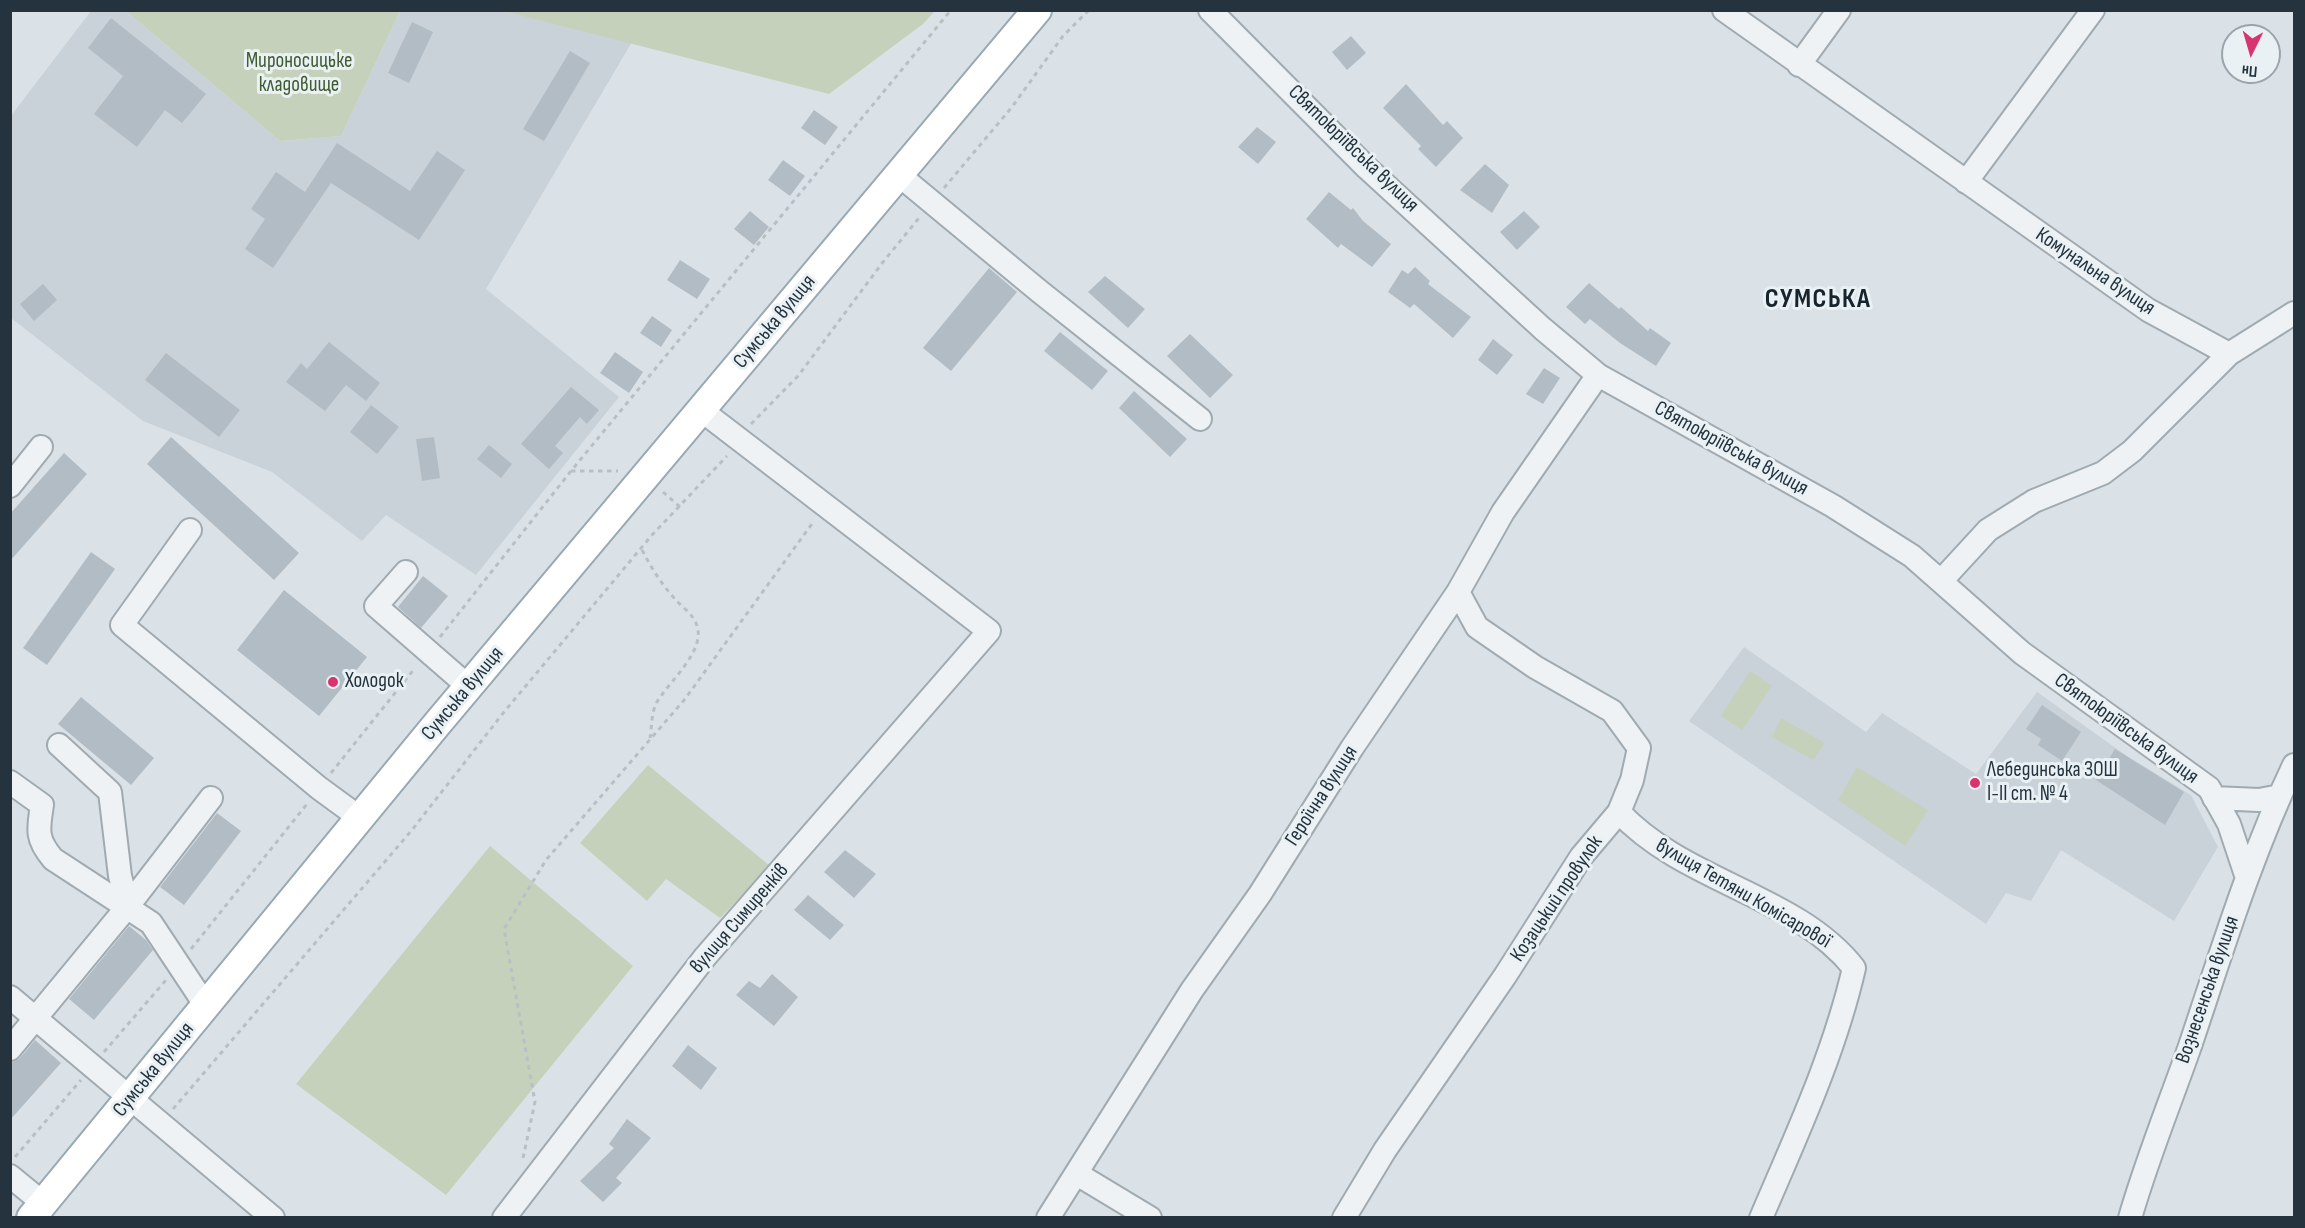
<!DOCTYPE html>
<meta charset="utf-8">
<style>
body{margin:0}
#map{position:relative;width:2305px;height:1228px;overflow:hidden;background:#dbe2e7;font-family:"Sofia Sans Condensed",sans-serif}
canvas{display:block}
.frame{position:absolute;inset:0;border:12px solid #24333e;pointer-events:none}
.north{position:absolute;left:2221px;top:24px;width:60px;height:60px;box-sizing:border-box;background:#eaf1f5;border:2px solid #9ba5ac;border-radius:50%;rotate:185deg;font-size:16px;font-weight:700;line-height:24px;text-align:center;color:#24333e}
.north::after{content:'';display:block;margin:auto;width:21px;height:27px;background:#d8346f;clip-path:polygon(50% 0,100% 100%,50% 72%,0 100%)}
</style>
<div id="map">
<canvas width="2305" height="1228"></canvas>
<div class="frame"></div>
<div class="north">Пн</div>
</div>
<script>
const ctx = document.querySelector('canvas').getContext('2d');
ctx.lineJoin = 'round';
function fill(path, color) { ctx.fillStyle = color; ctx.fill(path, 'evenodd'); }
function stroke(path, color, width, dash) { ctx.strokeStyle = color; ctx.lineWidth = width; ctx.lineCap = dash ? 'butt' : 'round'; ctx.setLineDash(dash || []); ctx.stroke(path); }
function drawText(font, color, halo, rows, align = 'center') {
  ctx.font = font + ' "Sofia Sans Condensed",sans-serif'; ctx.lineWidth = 6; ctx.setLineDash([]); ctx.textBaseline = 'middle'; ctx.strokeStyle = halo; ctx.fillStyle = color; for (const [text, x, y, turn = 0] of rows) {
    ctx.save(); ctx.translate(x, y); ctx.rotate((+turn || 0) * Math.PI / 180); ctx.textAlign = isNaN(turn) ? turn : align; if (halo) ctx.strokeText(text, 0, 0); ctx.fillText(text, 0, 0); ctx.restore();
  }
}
fill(new Path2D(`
 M 91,11 L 126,11 L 280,141 L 341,136 L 400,11 L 503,11 L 632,42 L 486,289 L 619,397 L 476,575 L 386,515 L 362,541 L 272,472 L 143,421 L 11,318 L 10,117 Z
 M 1744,647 L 1866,732 L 1882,713 L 1976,774 L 2037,692 L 2127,756 L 2191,795 L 2218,847 L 2174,921 L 2061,850 L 2031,901 L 2006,893 L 1986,924 L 1689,721 Z`), '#c9d2d9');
fill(new Path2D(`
 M 126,11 L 400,11 L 341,136 L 280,141 Z
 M 503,11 L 935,10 L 935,11 L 923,24 L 829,94 Z
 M 1750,671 L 1772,686 L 1742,730 L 1721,716 Z
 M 1781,718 L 1825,743 L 1813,760 L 1772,737 Z
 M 648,765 L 770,866 L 720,918 L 666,879 L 647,901 L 580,843 Z
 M 1857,767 L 1928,810 L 1905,846 L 1838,800 Z
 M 490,846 L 633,966 L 446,1195 L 296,1084 Z`), '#c6d1bb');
fill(new Path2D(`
 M 111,18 L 206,94 L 182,123 L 165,110 L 137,147 L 94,114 L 123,76 L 88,48 Z
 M 412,22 L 433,32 L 409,83 L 388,73 Z
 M 1351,36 L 1366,53 L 1347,70 L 1332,52 Z
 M 570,51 L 590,63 L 544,141 L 523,129 Z
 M 1406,84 L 1443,125 L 1447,121 L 1463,138 L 1436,167 L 1418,149 L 1421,146 L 1383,108 Z
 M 814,110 L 838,127 L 825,145 L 801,128 Z
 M 1257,127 L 1276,142 L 1258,164 L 1238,147 Z
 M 337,143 L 410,191 L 437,151 L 465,170 L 419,240 L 331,183 L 273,268 L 245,249 L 265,219 L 251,209 L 276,172 L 305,192 Z
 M 783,160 L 805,176 L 790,196 L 768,180 Z
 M 1485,164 L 1509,185 L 1492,213 L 1460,190 Z
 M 1329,192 L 1351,210 L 1353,208 L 1363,221 L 1391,244 L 1372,267 L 1341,244 L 1338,248 L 1306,219 Z
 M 750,211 L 769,227 L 754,245 L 734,229 Z
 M 1524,211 L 1540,227 L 1517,250 L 1500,232 Z
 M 680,260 L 710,279 L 697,299 L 667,280 Z
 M 1415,267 L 1430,281 L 1428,284 L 1471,317 L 1453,338 L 1414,304 L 1410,308 L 1388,292 L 1402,270 L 1408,274 Z
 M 989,268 L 1017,292 L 951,371 L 923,348 Z
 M 1105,276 L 1145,309 L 1128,328 L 1088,292 Z
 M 1589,283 L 1619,309 L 1621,307 L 1648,331 L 1650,328 L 1671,343 L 1656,366 L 1620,343 L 1590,319 L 1585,324 L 1566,307 Z
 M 43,284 L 57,300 L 34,321 L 20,304 Z
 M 652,316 L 672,330 L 661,347 L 640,333 Z
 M 1060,332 L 1108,371 L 1092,390 L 1044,351 Z
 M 1190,334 L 1233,375 L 1210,398 L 1167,356 Z
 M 1493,339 L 1513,355 L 1497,375 L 1478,360 Z
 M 329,342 L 380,383 L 366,401 L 346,385 L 325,411 L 286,382 L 301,363 L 307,369 Z
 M 615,352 L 643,372 L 629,393 L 600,373 Z
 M 166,353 L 240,410 L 219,437 L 145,380 Z
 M 1544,368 L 1560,378 L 1543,404 L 1526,394 Z
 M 571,387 L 599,410 L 587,424 L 580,417 L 555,446 L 563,453 L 549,469 L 521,444 Z
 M 1134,391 L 1187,439 L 1170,457 L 1119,408 Z
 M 371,405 L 399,427 L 377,454 L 350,432 Z
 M 171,437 L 299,553 L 274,580 L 147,464 Z
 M 434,437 L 440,478 L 422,481 L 416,439 Z
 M 489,445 L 512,464 L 501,478 L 477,459 Z
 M 64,453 L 87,474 L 10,561 L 10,514 Z
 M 91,552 L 115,569 L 47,665 L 23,648 Z
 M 423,576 L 448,596 L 421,628 L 398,607 Z
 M 284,590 L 367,657 L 319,716 L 237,650 Z
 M 81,697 L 154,758 L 131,785 L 58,724 Z
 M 2042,705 L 2081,732 L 2062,761 L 2038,745 L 2041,739 L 2026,729 Z
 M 2115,749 L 2184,792 L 2165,825 L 2096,780 Z
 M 217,813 L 241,831 L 184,905 L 160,887 Z
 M 845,850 L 876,874 L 854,898 L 824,872 Z
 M 808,895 L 844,925 L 830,940 L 794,910 Z
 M 129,926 L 146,940 L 153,950 L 94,1020 L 69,999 Z
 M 772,974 L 798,997 L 774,1026 L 736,995 L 749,981 L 760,988 Z
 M 35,1040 L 61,1063 L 10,1120 L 10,1064 L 20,1058 Z
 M 688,1045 L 717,1068 L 701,1090 L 672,1066 Z
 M 627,1119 L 651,1138 L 616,1178 L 622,1183 L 603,1202 L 580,1181 L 614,1148 L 609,1144 Z`), '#b2bcc4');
const minor = new Path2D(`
 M 1210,10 L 1367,168 L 1543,329 L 1598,375 L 1833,506 L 1912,556 L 2022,653 L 2209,788 L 2229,824 L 2247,878
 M 1724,10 L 2148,310 L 2229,354
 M 1799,65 L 1839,10
 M 899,175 L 1039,291 L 1200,419
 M 1966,182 L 2093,10
 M 10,486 L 41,447
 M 190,530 L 122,625 L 319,788 L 360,818
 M 406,572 L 376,606 L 469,687
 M 1942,580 L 1988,530 L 2034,501 L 2103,473 L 2132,451 L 2229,354 L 2294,313
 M 59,745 L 110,792 L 120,876 L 128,906
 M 10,782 L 42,805 C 38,830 36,839 53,859 L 151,923 L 206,1006
 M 2214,798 L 2259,800 L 2280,796
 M 1619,812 C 1685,883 1797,895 1854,968 C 1834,1055 1796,1136 1761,1218
 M 10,997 L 273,1218
 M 10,1049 L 128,906 L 211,798
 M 1077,1174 L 1150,1218
 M 10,1176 L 43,1203
 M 504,1218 L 705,957 L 989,631 L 701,410
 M 1048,1218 L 1192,990 L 1260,894 L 1352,748 L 1458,592 L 1503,512 L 1598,375
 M 1344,1218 L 1385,1150 L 1505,976 L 1581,857 L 1619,812 L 1632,780 L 1639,748 L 1612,711 L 1535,667 L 1477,627 L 1458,592
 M 2130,1218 C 2147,1159 2170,1103 2190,1046 C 2222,951 2251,855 2294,765`);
const major = new Path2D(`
 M 31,1218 L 437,724 L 1037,10`);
stroke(minor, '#a0aab1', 26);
stroke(major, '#99a9b3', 32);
stroke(new Path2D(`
 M 944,188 L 1012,107 L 1063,36 L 1089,10
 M 751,424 L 798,376 L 883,262 L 919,218
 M 571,471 L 618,471
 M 663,492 L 680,507
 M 642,550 C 652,569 662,585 676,600 C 682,607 691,613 695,621 C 710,648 669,681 657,702 C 651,713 652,726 650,738
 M 440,637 L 571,471 L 951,10
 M 331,773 L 415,668
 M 191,949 L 307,804
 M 104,1052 L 166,980
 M 173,1109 L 412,830 L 504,712 L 652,535 L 727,456
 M 15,1157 L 81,1080
 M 523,1158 L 535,1102 L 504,929 L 546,860 L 685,699 L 814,521`), '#b9c0c5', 3, [4.5, 4.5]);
stroke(minor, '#eef2f5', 22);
stroke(major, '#fff', 28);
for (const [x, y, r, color] of [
 [333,682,6,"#d8346f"],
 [1975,783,6,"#d8346f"]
]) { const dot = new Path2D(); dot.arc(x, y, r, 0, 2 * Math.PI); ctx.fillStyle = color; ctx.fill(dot); stroke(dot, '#eaf1f5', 2); }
drawText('21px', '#415b30', '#eaf1f5', [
 ["Мироносицьке",299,62],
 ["кладовище",299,86]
]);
drawText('21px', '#24333e', '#eaf1f5', [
 ["Святоюріївська вулиця",1353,149,44],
 ["Комунальна вулиця",2095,272,34],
 ["Сумська вулиця",775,322,-50],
 ["Святоюріївська вулиця",1731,449,29],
 ["Сумська вулиця",463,694,-50],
 ["Святоюріївська вулиця",2126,729,36],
 ["Героїчна вулиця",1322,796,-57],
 ["вулиця Тетяни Комісарової",1743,894,30],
 ["Козацький провулок",1557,899,-56],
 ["вулиця Симиренків",740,919,-49],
 ["Вознесенська вулиця",2208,990,-71],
 ["Сумська вулиця",154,1070,-51]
]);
drawText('21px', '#24333e', '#eaf1f5', [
 ["Холодок",345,682],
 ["Лебединська ЗОШ",1987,771],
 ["І-ІІ ст. № 4",1987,795]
], 'left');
ctx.letterSpacing = '1.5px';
drawText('bold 27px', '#17242e', '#eaf1f5', [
 ["СУМСЬКА",1818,300]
]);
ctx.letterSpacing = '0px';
</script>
